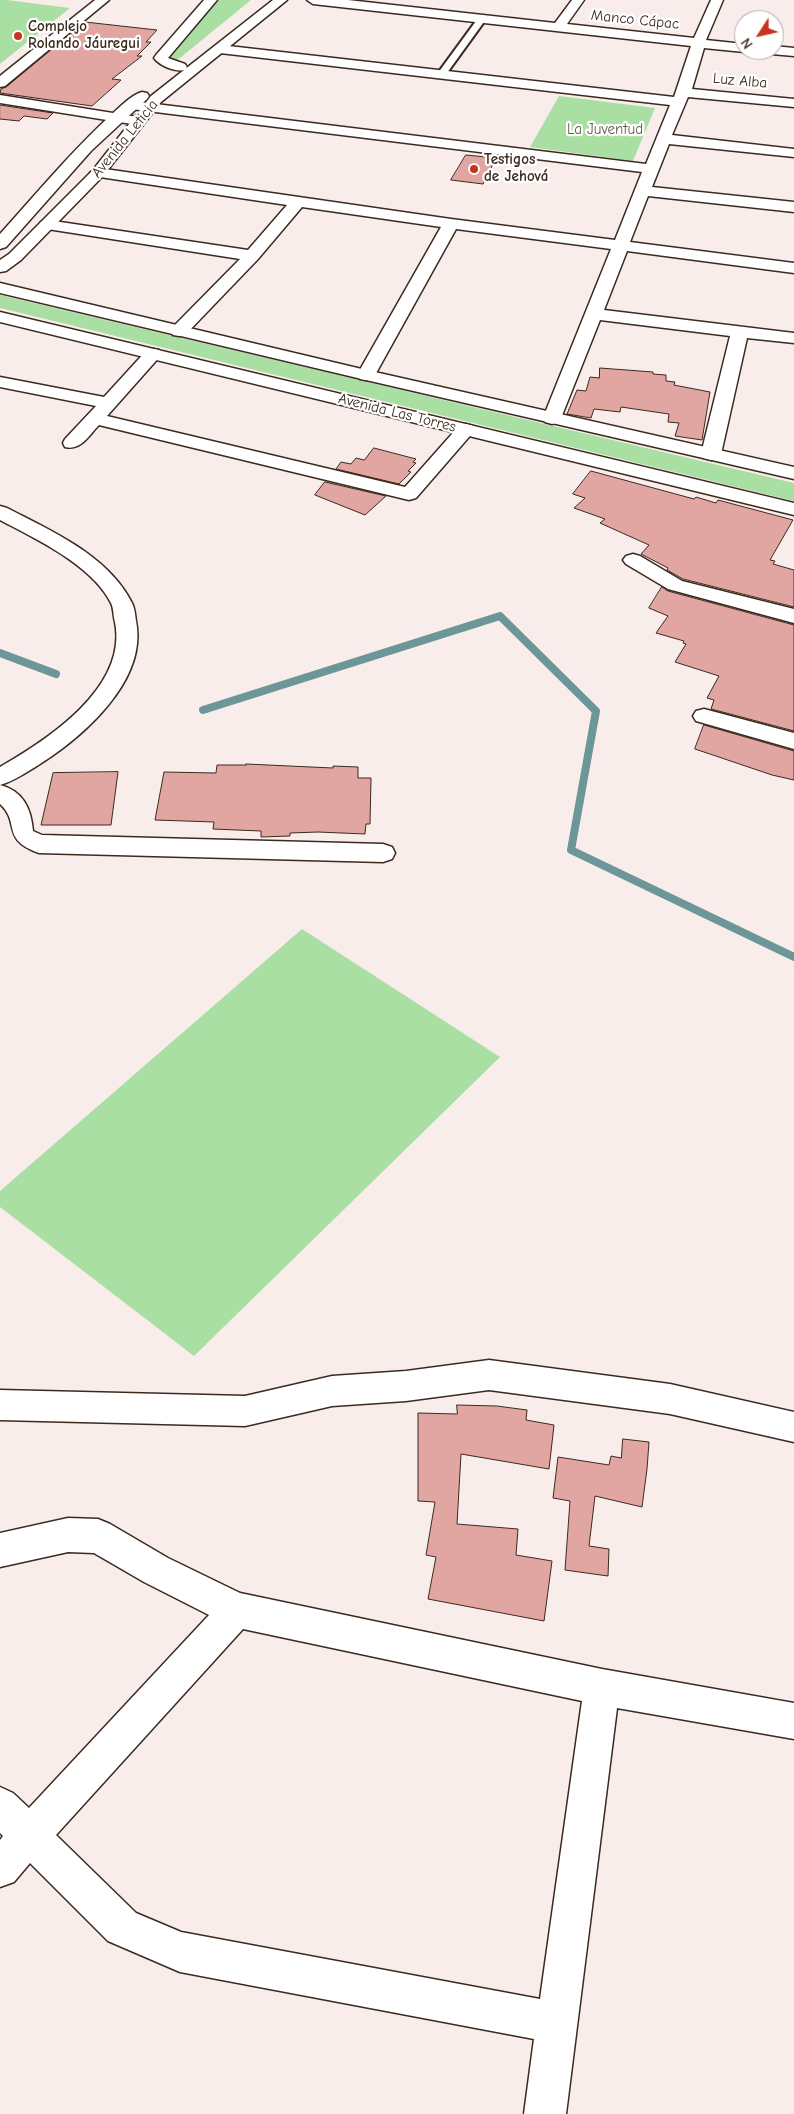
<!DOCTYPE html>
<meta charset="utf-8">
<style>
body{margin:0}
#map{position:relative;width:794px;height:2114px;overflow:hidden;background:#f9edec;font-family:"Comic Neue",sans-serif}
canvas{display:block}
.north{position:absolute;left:734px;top:10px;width:50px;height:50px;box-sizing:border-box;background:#fff;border:1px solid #b1aaa5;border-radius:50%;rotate:235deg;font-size:14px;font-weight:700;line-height:20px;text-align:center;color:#3b2a1e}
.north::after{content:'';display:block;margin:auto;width:18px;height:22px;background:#c8321e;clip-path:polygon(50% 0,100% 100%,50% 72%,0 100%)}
</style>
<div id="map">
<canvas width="794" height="2114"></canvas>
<div class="north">N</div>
</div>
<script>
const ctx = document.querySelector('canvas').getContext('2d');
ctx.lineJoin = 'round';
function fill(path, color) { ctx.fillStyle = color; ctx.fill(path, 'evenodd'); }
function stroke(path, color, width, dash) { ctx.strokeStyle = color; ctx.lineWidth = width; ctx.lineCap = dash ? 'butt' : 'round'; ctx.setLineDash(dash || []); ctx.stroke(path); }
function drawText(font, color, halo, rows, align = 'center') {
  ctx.font = font + ' "Comic Neue",sans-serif'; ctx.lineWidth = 4.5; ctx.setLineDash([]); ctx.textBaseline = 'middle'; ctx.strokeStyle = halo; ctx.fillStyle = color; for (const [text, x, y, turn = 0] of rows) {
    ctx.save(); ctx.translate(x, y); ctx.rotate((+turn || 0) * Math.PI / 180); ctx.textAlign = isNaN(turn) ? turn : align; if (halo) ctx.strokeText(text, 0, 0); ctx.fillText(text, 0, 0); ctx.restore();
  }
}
fill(new Path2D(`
 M 0,0 L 7,0 L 70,8 L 0,64 Z
 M 219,0 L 251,0 L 175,62 L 164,59 Z
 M 559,96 L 655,108 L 633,161 L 530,147 Z
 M 0,295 L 794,483 L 794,501 L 0,308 Z
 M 302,929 L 500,1057 L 194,1356 L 0,1207 L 0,1191 Z`), '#a9dfa2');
stroke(new Path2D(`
 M 0,653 L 56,674
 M 203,710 L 500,616 L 596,711 L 571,850 L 794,957`), '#6c9697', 8);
const building = new Path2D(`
 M 85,22 L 157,30 L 146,42 L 151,42 L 137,56 L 142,56 L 112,79 L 121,80 L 92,106 L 0,93 L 1,89 L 6,87 Z
 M 0,105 L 53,113 L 47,119 L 24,116 L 19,121 L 0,119 Z
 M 466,155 L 496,158 L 483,184 L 451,180 Z
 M 600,368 L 653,372 L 653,374 L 666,375 L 666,381 L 675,382 L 674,385 L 710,392 L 702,440 L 675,436 L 679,423 L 668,422 L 669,414 L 621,407 L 620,412 L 594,409 L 591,418 L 567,414 L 577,390 L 586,391 L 590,377 L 599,378 Z
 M 374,448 L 416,459 L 413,462 L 416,463 L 408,471 L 411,472 L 399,484 L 336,469 L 341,462 L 351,464 L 356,458 L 364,460 Z
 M 591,471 L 694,499 L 696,497 L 716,503 L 718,500 L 793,520 L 770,560 L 775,561 L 773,564 L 794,570 L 794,607 L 683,579 L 667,570 L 668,568 L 641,554 L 649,545 L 600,523 L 605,519 L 574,508 L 585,498 L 573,494 Z
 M 325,482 L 386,496 L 365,515 L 315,495 Z
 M 662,587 L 668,591 L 794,625 L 794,731 L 711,709 L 714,700 L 707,698 L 719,676 L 675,662 L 686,644 L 683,643 L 684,641 L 656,633 L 668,616 L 649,608 Z
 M 704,725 L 794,751 L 794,780 L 772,775 L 695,749 Z
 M 246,764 L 333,768 L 333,766 L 358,767 L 358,778 L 371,778 L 370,824 L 366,824 L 365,834 L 318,832 L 290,833 L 290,836 L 261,837 L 261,831 L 213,829 L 214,822 L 155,820 L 164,772 L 216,773 L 217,765 L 246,765 Z
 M 118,772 L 111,825 L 41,825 L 53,773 Z
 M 457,1405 L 497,1406 L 527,1410 L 526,1420 L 554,1425 L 549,1469 L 461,1454 L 457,1524 L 518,1529 L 516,1555 L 552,1561 L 544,1621 L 428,1599 L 436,1557 L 426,1555 L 435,1502 L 418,1501 L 418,1413 L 457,1414 Z
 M 623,1439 L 649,1442 L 647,1469 L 642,1507 L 595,1496 L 589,1546 L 609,1549 L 608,1576 L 565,1570 L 570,1501 L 553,1498 L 558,1457 L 609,1465 L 611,1456 L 621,1458 Z`);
fill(building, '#e1a6a1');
stroke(building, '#3b2a1e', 1);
const lane = new Path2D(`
 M 479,17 L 486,19 L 444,77 L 438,77 L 438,73 Z`);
const street = new Path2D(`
 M 95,0 L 109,0 L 5,86 L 0,87 L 0,76 Z
 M 204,0 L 217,0 L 168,58 L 185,64 L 187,67 L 185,70 C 175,72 160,66 154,58 L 156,55 Z
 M 307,0 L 348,0 L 555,23 L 572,0 L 584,0 L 567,24 L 694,38 L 711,0 L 723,0 L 706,40 L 744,44 L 744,50 L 749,50 L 744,52 L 704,48 L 692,89 L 794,99 L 794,107 L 688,97 L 672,135 L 794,149 L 794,157 L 669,144 L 652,187 L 794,202 L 794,212 L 648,196 L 630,242 L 794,263 L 794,273 L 627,251 L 604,310 L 794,333 L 794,343 L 747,338 L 721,454 L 718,458 L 711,460 L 704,458 L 701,454 L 730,336 L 600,320 L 561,418 L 559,422 L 552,424 L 545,422 L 543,418 L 611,249 L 456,229 L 375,375 L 372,379 L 366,380 L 360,379 L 357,375 L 441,227 L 302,207 L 258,259 L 185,335 L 179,336 L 173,335 L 170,331 L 173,327 L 240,259 L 41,228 L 39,225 L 41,222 L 47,220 L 248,250 L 287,205 L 93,176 L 90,173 L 93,170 L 98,168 L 451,219 L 615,240 L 642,172 L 131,109 L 126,108 L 124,105 L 126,102 L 131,101 L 646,164 L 670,105 L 220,53 L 213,49 L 220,45 L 674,97 L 691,46 L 313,4 Z
 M 774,46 L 794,48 L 794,56 L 771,54 L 764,50 L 774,50 Z
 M 0,95 L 138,117 L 143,118 L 145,121 L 143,124 L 138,125 L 0,103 Z
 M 153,349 L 159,350 L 162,354 L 107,416 L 405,487 L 459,426 L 466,424 L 473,426 L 475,430 L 416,498 L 409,500 L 99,425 C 89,435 81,451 65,447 L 63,443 L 65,439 L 96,406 L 0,387 L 0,377 L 104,397 L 147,350 Z
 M 633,554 L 640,556 L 682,581 L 794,609 L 794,623 L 668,589 L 626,564 L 623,560 L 626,556 Z
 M 704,709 L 794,733 L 794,749 L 696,721 L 693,716 L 696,711 Z
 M 0,785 C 23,791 31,808 33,831 L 42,835 L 383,844 L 392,847 L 395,853 L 392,859 L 383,862 L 39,853 C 0,839 21,823 0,804 Z
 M 489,1360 L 670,1384 L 794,1412 L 794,1442 L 670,1414 L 489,1390 L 406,1401 L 332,1406 L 245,1426 L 0,1420 L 0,1390 L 245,1396 L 332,1376 L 406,1371 Z
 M 68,1518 L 98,1519 L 110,1524 L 168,1558 L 240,1593 L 602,1669 L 794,1703 L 794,1739 L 617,1708 L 566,2114 L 524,2114 L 534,2039 L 180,1972 L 108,1941 L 30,1863 L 14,1882 L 0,1887 L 0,1840 L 3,1836 L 0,1833 L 0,1787 L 13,1793 L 29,1808 L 209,1615 L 144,1582 L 94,1553 L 68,1552 L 0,1567 L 0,1533 ZM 243,1629 L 582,1701 L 540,1999 L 181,1932 L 136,1913 L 56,1835 Z`);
const secondary = new Path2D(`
 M 273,0 L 287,0 L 161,102 L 103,176 L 21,260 L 6,271 L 0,272 L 0,260 L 9,254 L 93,170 L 151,96 Z
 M 142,92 L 147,93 L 149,96 L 147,99 L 91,151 L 6,247 L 0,249 L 0,234 C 36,194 71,152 111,115 C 120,107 131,95 142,92 Z
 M 0,283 L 366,370 L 794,467 L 794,479 L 366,380 L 0,293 Z
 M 0,312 L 794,503 L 794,515 L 0,322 Z
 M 0,506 L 7,508 C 51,531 108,555 132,603 C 135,609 135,615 136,621 C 148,680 84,736 40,764 C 27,772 14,781 0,785 L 0,767 C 49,739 128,687 115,622 C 113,616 114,609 111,603 C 92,565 36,539 0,520 Z`);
stroke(lane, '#3b2a1e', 4);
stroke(street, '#3b2a1e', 3);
stroke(secondary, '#3b2a1e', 3);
fill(lane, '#fff');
fill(street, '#fff');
fill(secondary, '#fff');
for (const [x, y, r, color] of [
 [18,36,5,"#c8321e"],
 [474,169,5,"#c8321e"]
]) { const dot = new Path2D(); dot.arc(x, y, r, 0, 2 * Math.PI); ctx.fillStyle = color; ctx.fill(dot); stroke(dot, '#fff', 2); }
drawText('15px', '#3b2a1e', '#fff', [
 ["Manco Cápac",635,20,6],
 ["Luz Alba",740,81,5],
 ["Avenida Leticia",125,139,-51],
 ["Avenida Las Torres",397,413,14]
]);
drawText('bold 15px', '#3b2a1e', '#fff', [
 ["Complejo",28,27],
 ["Rolando Jáuregui",28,44],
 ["Testigos",484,160],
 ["de Jehová",484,177]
], 'left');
drawText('15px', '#5c6046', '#fff', [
 ["La Juventud",605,130]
]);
</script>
